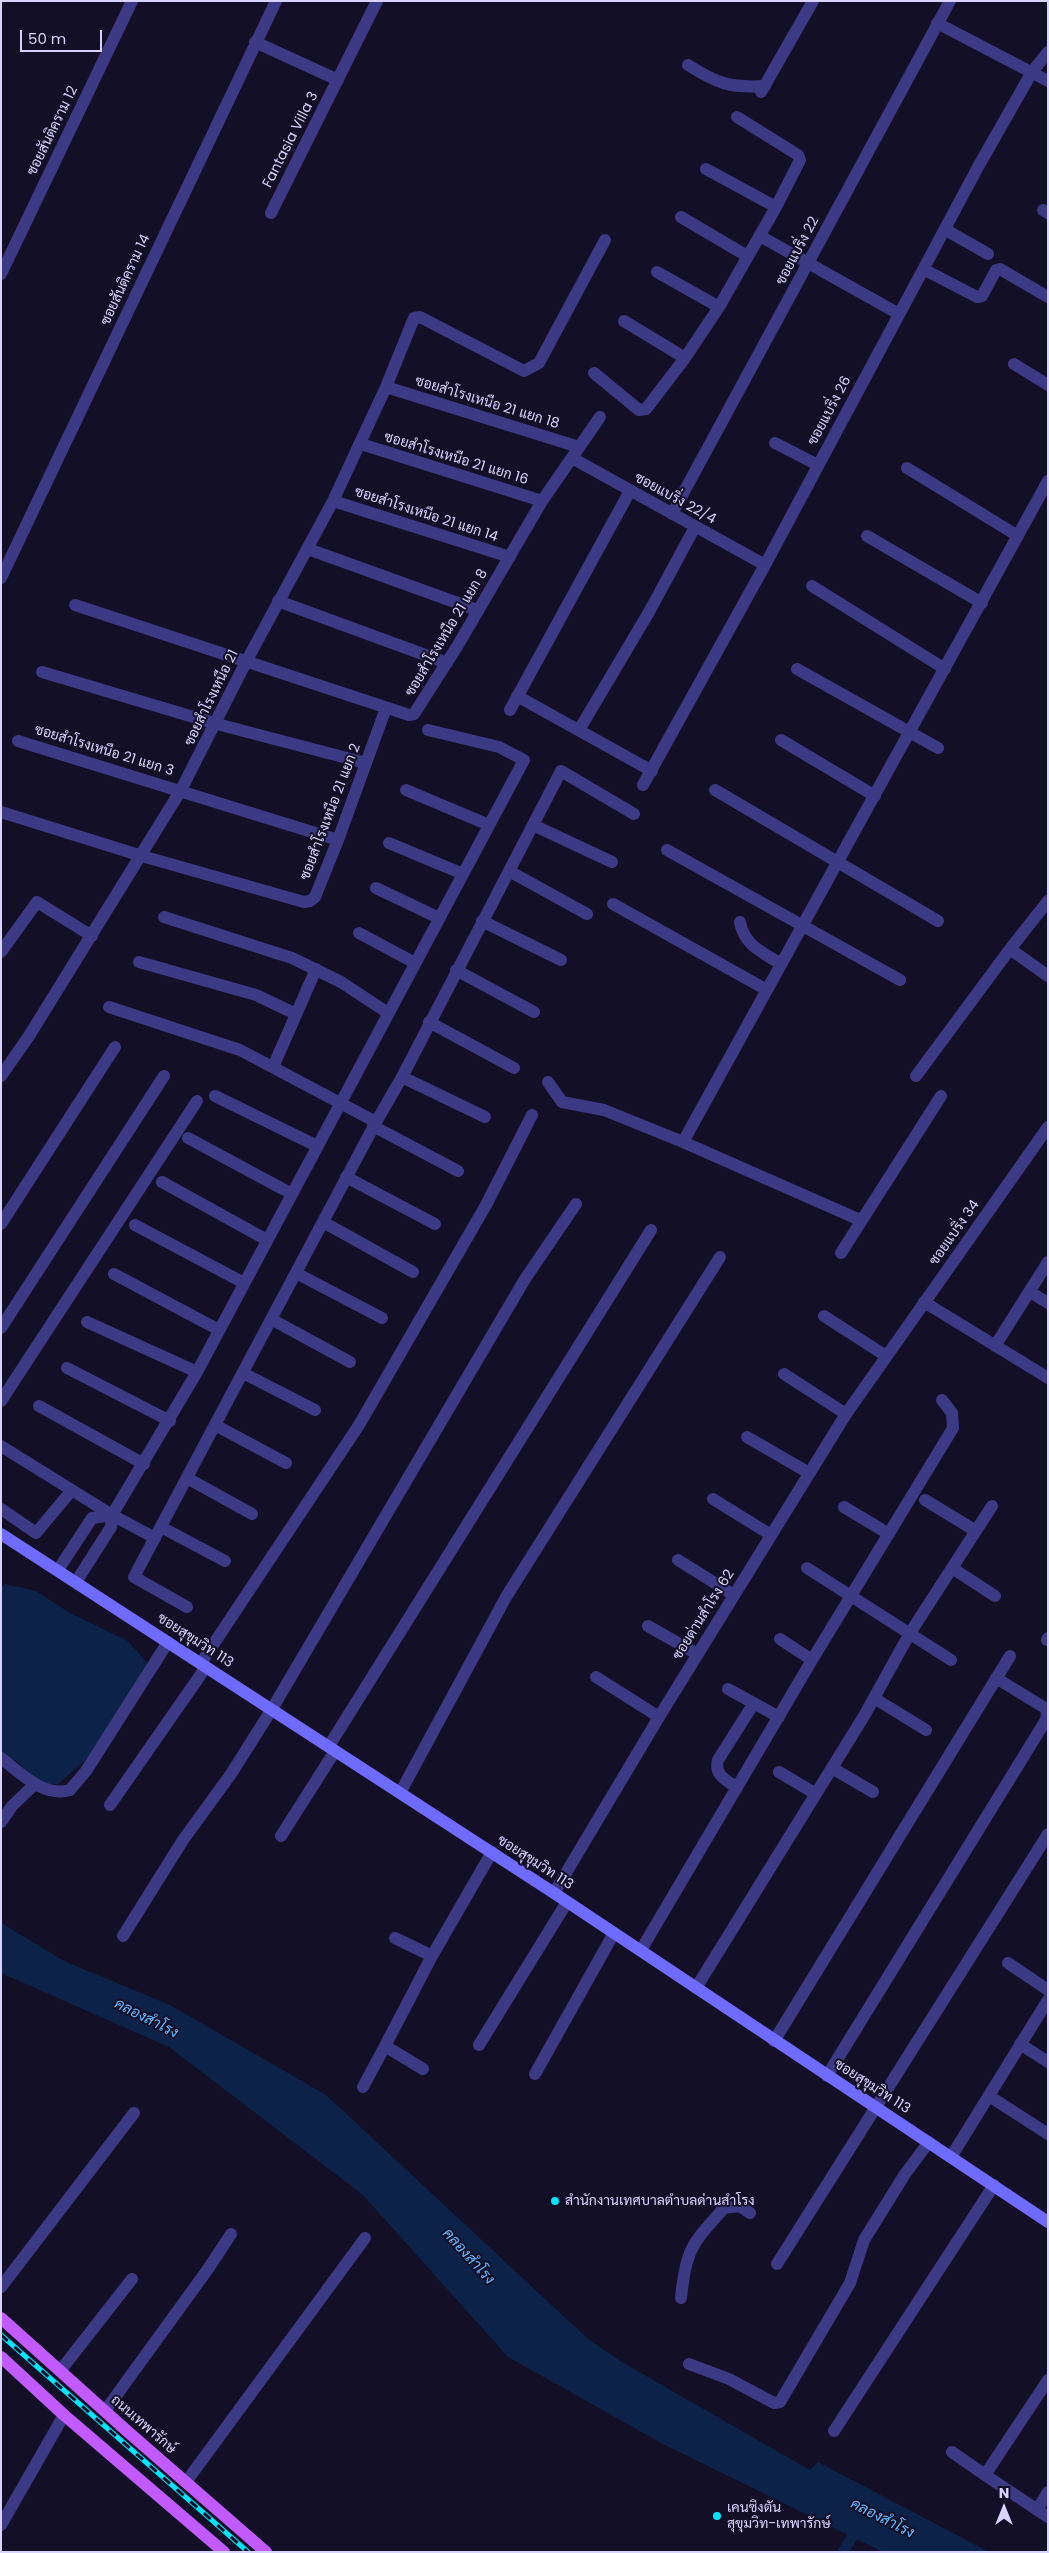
<!DOCTYPE html>
<meta charset="utf-8">
<style>
body{margin:0}
#map{position:relative;width:1049px;height:2553px;overflow:hidden;background:#130f26;font-family:Poppins,sans-serif}
canvas{display:block}
.frame{position:absolute;inset:0;border:2px solid #d9d4ff;pointer-events:none}
.north{position:absolute;left:979px;top:2483px;width:50px;height:50px;-webkit-text-stroke:4px #130f26;paint-order:stroke;rotate:0deg;font-size:14px;font-weight:700;line-height:20px;text-align:center;color:#d9d4ff}
.north::after{content:'';display:block;margin:auto;width:18px;height:22px;background:#d9d4ff;clip-path:polygon(50% 0,100% 100%,50% 72%,0 100%)}
.scale{position:absolute;left:20px;top:30px;width:82px;height:22px;box-sizing:border-box;border:2px solid #d9d4ff;border-top:0;padding-left:6px;font-size:15px;line-height:18px;white-space:nowrap;color:#d9d4ff;-webkit-text-stroke:4px #130f26;paint-order:stroke}
</style>
<div id="map">
<canvas width="1049" height="2553"></canvas>
<div class="frame"></div>
<div class="north">N</div>
<div class="scale">50 m</div>
</div>
<script>
const ctx = document.querySelector('canvas').getContext('2d');
ctx.lineJoin = 'round';
function fill(path, color) { ctx.fillStyle = color; ctx.fill(path, 'evenodd'); }
function stroke(path, color, width, dash) { ctx.strokeStyle = color; ctx.lineWidth = width; ctx.lineCap = dash ? 'butt' : 'round'; ctx.setLineDash(dash || []); ctx.stroke(path); }
function drawText(font, color, halo, rows, align = 'center') {
  ctx.font = font + ' Poppins,Sarabun,sans-serif'; ctx.lineWidth = 4; ctx.setLineDash([]); ctx.textBaseline = 'middle'; ctx.strokeStyle = halo; ctx.fillStyle = color; for (const [text, x, y, turn = 0] of rows) {
    ctx.save(); ctx.translate(x, y); ctx.rotate((+turn || 0) * Math.PI / 180); ctx.textAlign = isNaN(turn) ? turn : align; if (halo) ctx.strokeText(text, 0, 0); ctx.fillText(text, 0, 0); ctx.restore();
  }
}
fill(new Path2D(`
 M 5,1584 L 36,1591 L 70,1613 L 128,1641 L 148,1664 L 88,1758 L 58,1784 L 40,1785 L 17,1761 L 1,1756 L 1,1588 Z
 M 1,1923 L 66,1962 L 170,2005 L 326,2095 L 587,2338 L 620,2361 L 810,2470 L 818,2462 L 989,2552 L 883,2552 L 663,2444 L 508,2357 L 363,2195 L 169,2047 L 1,1973 Z`), '#0c2248');
stroke(new Path2D(`
 M 843,2552 L 860,2524`), '#0c2248', 11);
stroke(new Path2D(`
 M 937,23 L 1048,81
 M 255,42 L 338,80
 M 688,65 C 718,84 730,88 765,86
 M 761,92 L 813,1
 M 706,169 L 776,207
 M 1043,210 L 1048,213
 M 271,213 L 377,1
 M 681,217 L 747,256
 M 946,230 L 988,254
 M 760,236 L 899,314
 M 925,270 L 977,297 L 982,296 L 996,270 L 1000,269 L 1048,297
 M 657,272 L 719,307
 M 1,274 L 132,1
 M 624,321 L 685,358
 M 1014,364 L 1048,385
 M 594,373 L 639,410 L 646,409 L 685,358 L 719,307 L 776,207 L 800,160 L 798,155 L 737,117
 M 386,387 L 579,447
 M 775,443 L 818,465
 M 361,444 L 542,501
 M 572,458 L 765,565
 M 907,468 L 1018,536
 M 333,501 L 510,557
 M 672,514 L 950,1
 M 867,536 L 982,603
 M 308,549 L 477,610
 M 1,578 L 276,1
 M 812,586 L 945,669
 M 278,601 L 447,663
 M 75,605 L 409,715 L 414,714 L 458,645 L 542,501 L 600,417
 M 797,669 L 938,748
 M 42,672 L 217,724 L 366,763
 M 517,696 L 652,771
 M 510,710 L 630,491
 M 579,730 L 649,612 L 695,527
 M 781,740 L 875,796
 M 18,741 L 338,840
 M 643,785 L 765,565 L 978,167 L 1032,72 L 1048,52
 M 406,790 L 489,825
 M 715,790 L 938,921
 M 1,812 L 142,856 L 304,902 L 310,901 L 315,897 L 338,840 L 386,708
 M 533,825 L 612,862
 M 389,843 L 463,874
 M 667,850 L 900,980
 M 509,871 L 587,914
 M 376,888 L 439,918
 M 613,904 L 767,990
 M 164,917 L 292,958 L 341,982 L 388,1013
 M 482,921 L 561,960
 M 740,922 C 744,945 762,952 781,964
 M 359,933 L 415,963
 M 1010,949 L 1048,901
 M 1,952 L 37,902 L 92,936
 M 139,962 L 256,995 L 296,1014
 M 456,970 L 534,1012
 M 109,1007 L 240,1050 L 376,1122
 M 429,1022 L 514,1068
 M 273,1067 L 316,969
 M 1,1076 L 29,1036 L 181,790 L 246,662 L 333,501 L 386,387 L 414,318 L 420,317 L 524,371 L 539,363 L 605,240
 M 916,1076 L 1010,949 L 1048,976
 M 402,1077 L 485,1117
 M 548,1082 L 562,1102 L 604,1110 L 683,1142 L 860,1220
 M 215,1096 L 317,1146
 M 373,1126 L 458,1171
 M 188,1138 L 292,1194
 M 683,1142 L 1048,481
 M 346,1177 L 435,1224
 M 162,1182 L 267,1240
 M 323,1222 L 413,1272
 M 1,1224 L 115,1047
 M 135,1225 L 244,1283
 M 841,1253 L 941,1096
 M 296,1273 L 382,1318
 M 114,1274 L 219,1330
 M 1030,1292 L 1048,1303
 M 924,1302 L 1048,1378
 M 824,1316 L 886,1356
 M 271,1319 L 350,1362
 M 1,1328 L 164,1076
 M 995,1346 L 1048,1262
 M 67,1368 L 170,1421
 M 197,1372 L 524,760 L 499,747 L 428,730
 M 243,1373 L 315,1410
 M 784,1374 L 846,1414
 M 1,1401 L 197,1101
 M 39,1406 L 144,1464
 M 215,1425 L 286,1463
 M 747,1437 L 809,1473
 M 1,1446 L 112,1515 L 155,1538
 M 187,1478 L 252,1514
 M 713,1499 L 771,1535
 M 925,1500 L 976,1531
 M 844,1507 L 889,1534
 M 1,1509 L 36,1533 L 72,1490
 M 161,1527 L 225,1561
 M 678,1560 L 734,1595
 M 807,1568 L 951,1660
 M 952,1568 L 995,1596
 M 58,1570 L 92,1518 L 112,1515
 M 76,1582 L 111,1527 L 112,1515 L 197,1372 L 87,1322
 M 187,1607 L 134,1577 L 376,1122 L 402,1077 L 561,771 L 634,814
 M 648,1626 L 697,1654
 M 780,1639 L 812,1660
 M 1047,1640 L 1048,1638
 M 201,1663 L 359,1425 L 486,1205 L 532,1115
 M 596,1677 L 659,1717
 M 728,1689 L 779,1717
 M 874,1698 L 926,1730
 M 329,1746 L 651,1230
 M 1,1758 C 20,1773 44,1798 70,1790 L 86,1771 L 168,1642
 M 832,1768 L 873,1792
 M 779,1772 L 816,1794
 M 737,1788 C 725,1779 714,1775 718,1760 L 754,1703
 M 400,1793 L 506,1597 L 720,1257
 M 110,1805 L 206,1667
 M 1,1822 L 12,1806 L 35,1784
 M 281,1836 L 335,1751
 M 123,1936 L 183,1840 L 231,1774 L 272,1709 L 525,1279 L 576,1204
 M 395,1938 L 432,1956
 M 641,1950 L 812,1660 L 953,1428 L 952,1413 L 942,1400
 M 1008,1963 L 1048,1990
 M 696,1988 L 864,1716 L 910,1633 L 992,1506
 M 774,2041 L 1010,1656
 M 1020,2044 L 1048,2062
 M 479,2045 L 567,1902
 M 423,2069 L 385,2046 L 432,1956 L 492,1852
 M 535,2074 L 614,1933
 M 827,2076 L 1046,1720 L 1047,1712 L 1045,1708 L 996,1678
 M 363,2087 L 385,2046
 M 989,2096 L 1048,2134
 M 951,2157 L 1048,2000
 M 777,2264 L 1048,1834
 M 1,2287 L 134,2113
 M 681,2298 C 686,2248 692,2244 724,2208 L 740,2206 L 750,2213
 M 689,2364 L 729,2379 L 774,2403 L 780,2402 L 850,2283 L 864,2240 L 905,2174 L 929,2142
 M 60,2371 L 132,2279
 M 105,2411 L 208,2269 L 231,2234
 M 834,2431 L 994,2185
 M 952,2452 L 985,2475 L 1048,2380
 M 985,2475 L 1048,2517
 M 186,2482 L 365,2238
 M 1037,2510 L 1048,2492
 M 1,2525 L 64,2415`), '#3d3a85', 12);
stroke(new Path2D(`
 M 554,1893 L 659,1717 L 846,1414 L 1048,1127`), '#3d3a85', 12);
stroke(new Path2D(`
 M 1,1534 L 554,1893 L 1048,2222`), '#6f6bff', 12);
stroke(new Path2D(`
 M 1,2318 L 127,2431 L 266,2552
 M 1,2357 L 64,2415 L 224,2552`), '#c25bff', 12);
const rail = new Path2D(`
 M 1,2335 L 248,2552`);
stroke(rail, '#00e5ff', 5);
stroke(rail, '#130f26', 3, [9]);
for (const [x, y, r, color] of [
 [555,2201,5,"#00e5ff"],
 [717,2516,5,"#00e5ff"]
]) { const dot = new Path2D(); dot.arc(x, y, r, 0, 2 * Math.PI); ctx.fillStyle = color; ctx.fill(dot); stroke(dot, '#130f26', 2); }
drawText('14px', '#d9d4ff', '#130f26', [
 ["ซอยสันติคราม 12",53,131,-64],
 ["Fantasia Villa 3",291,140,-63],
 ["ซอยแบริ่ง 22",798,251,-62],
 ["ซอยสันติคราม 14",126,280,-65],
 ["ซอยสำโรงเหนือ 21 แยก 18",487,403,17],
 ["ซอยแบริ่ง 26",830,411,-62],
 ["ซอยสำโรงเหนือ 21 แยก 16",456,459,17],
 ["ซอยแบริ่ง 22/4",675,499,29],
 ["ซอยสำโรงเหนือ 21 แยก 14",426,515,18],
 ["ซอยสำโรงเหนือ 21 แยก 8",447,633,-59],
 ["ซอยสำโรงเหนือ 21",212,698,-64],
 ["ซอยสำโรงเหนือ 21 แยก 3",104,751,17],
 ["ซอยสำโรงเหนือ 21 แยก 2",331,812,-69],
 ["ซอยแบริ่ง 34",955,1233,-55],
 ["ซอยด่านสำโรง 62",704,1615,-58],
 ["ซอยสุขุมวิท 113",195,1641,33],
 ["ซอยสุขุมวิท 113",535,1863,33],
 ["ซอยสุขุมวิท 113",872,2087,33],
 ["ถนนเทพารักษ์",143,2425,41]
]);
drawText('14px', '#d9d4ff', '#130f26', [
 ["สำนักงานเทศบาลตำบลด่านสำโรง",565,2201],
 ["เคนซิงตัน",727,2508],
 ["สุขุมวิท-เทพารักษ์",727,2524]
], 'left');
drawText('italic 15px', '#62b6ff', '#130f26', [
 ["คลองสำโรง",146,2019,27],
 ["คลองสำโรง",468,2257,48],
 ["คลองสำโรง",882,2519,27]
]);
</script>
